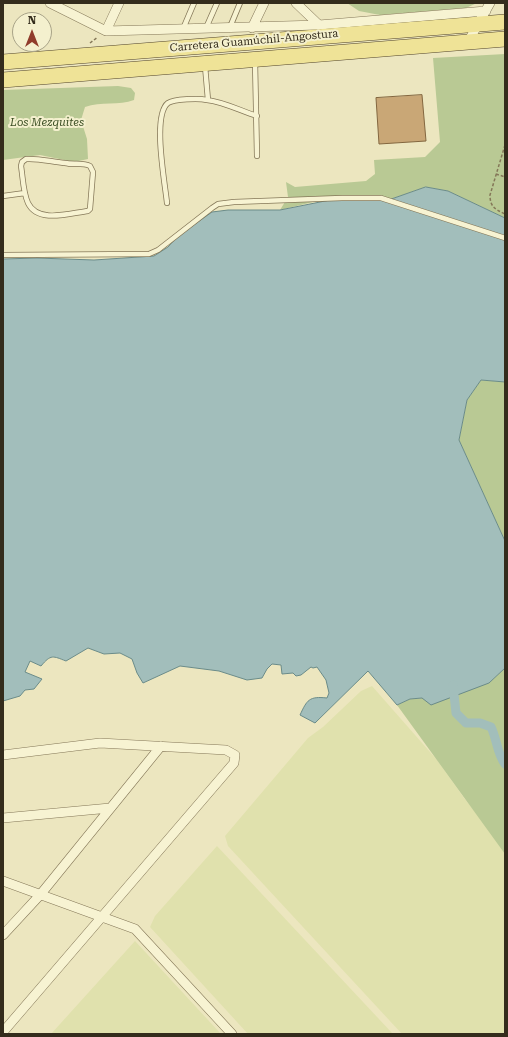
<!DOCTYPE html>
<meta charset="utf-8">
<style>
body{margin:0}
#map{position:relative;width:508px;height:1037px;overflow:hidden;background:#ece6bf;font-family:"Roboto Serif",serif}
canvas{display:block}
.frame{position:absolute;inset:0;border:4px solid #342c1c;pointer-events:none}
.north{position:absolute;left:12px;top:12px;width:40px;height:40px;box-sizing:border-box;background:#f4f0ce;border:1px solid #a7a287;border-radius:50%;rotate:0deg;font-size:11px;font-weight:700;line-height:16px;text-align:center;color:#342c1c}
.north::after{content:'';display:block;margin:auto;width:14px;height:18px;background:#903c2b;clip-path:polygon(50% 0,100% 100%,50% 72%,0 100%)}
</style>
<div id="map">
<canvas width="508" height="1037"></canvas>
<div class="frame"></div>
<div class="north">N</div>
</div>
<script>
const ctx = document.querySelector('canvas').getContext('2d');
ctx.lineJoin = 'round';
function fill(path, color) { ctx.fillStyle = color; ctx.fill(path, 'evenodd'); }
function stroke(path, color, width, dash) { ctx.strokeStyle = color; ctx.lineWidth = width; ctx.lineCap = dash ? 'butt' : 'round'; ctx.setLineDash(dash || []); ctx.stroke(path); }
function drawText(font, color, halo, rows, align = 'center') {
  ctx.font = font + ' "Roboto Serif",serif'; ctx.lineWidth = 4; ctx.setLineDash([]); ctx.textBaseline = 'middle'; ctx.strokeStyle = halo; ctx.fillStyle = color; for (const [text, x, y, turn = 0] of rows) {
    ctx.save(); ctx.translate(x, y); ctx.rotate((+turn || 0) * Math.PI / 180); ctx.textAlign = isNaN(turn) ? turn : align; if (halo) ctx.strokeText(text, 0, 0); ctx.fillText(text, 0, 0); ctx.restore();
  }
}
fill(new Path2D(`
 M 372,686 L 437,760 L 464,798 L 505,849 L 505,1034 L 402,1034 L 228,846 L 225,836 L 308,738 L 323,727 L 361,691 Z
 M 217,846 L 393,1034 L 248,1034 L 150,927 L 155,916 Z
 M 135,941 L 221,1034 L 51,1034 Z`), '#e0e1ad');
fill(new Path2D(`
 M 347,3 L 477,3 L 466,8 L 380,15 L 359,11 Z
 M 505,54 L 505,218 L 448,191 L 426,187 L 391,199 L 313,202 L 280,210 L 288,197 L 286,182 L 295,187 L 366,181 L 375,174 L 374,160 L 425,157 L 440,142 L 433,58 Z
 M 118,86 L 131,88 L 135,93 L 134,100 C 119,106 101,101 85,107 L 81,120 L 87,139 L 88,159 L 74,162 L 40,155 L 3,160 L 3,90 Z
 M 481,380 L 505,382 L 505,541 L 459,440 L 467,400 Z
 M 505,668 L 505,854 L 397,705 L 410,699 L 422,698 L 489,683 Z`), '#b9c994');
const water = new Path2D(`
 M 426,187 L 448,191 L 505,218 L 505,382 L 481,380 L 467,400 L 459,440 L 505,541 L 505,668 L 489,683 L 431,705 L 422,698 L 410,699 L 397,705 L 368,671 L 315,723 L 300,715 C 307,700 309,696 327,698 L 329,693 L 326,680 L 317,667 L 313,668 L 311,667 L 301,675 L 296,676 L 293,673 L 282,674 L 281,665 L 272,664 L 267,669 L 262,678 L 247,680 L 219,671 L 180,666 L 143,683 L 137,673 L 132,659 L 120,653 L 104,654 L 88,648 L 66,661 C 53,656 51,654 41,666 L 30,661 L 25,672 L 42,679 L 34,689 L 25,690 L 20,696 L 3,701 L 3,259 L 37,258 L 94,260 L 154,256 L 168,247 L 178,236 L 212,212 L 228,210 L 280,210 L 330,200 L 391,199 Z`);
fill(water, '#a2bebb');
stroke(water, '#6a8b89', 1);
stroke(new Path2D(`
 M 453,685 L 456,713 L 466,723 L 480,723 L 491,727 C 497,739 497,754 505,764`), '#a2bebb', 9);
const building = new Path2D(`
 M 422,95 L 426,141 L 379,144 L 376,98 Z`);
fill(building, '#c9a776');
stroke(building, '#82663f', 1);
const service = new Path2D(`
 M 230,27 L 240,3
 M 206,28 L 217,3
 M 183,29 L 194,3
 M 255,61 L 257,156
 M 205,66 L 208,100
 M 26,159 C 39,158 52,162 65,163 C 73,165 83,162 90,166 L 93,172 L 90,209 L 88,211 C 70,213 38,224 28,203 C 23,192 23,178 21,166 L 22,162 Z
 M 3,196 L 25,193
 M 167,203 C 165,183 152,115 168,103 C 174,99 199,98 207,100 C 224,102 241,111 257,116
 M 3,255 L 149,254 L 158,250 L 212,208 L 218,204 L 234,202 L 342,198 L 381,198 L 505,238`);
const minor = new Path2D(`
 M 50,3 L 106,31 L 319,25 L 486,11
 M 296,3 L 319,25
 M 252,28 L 264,3
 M 106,31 L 119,3
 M 468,42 L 490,3
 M 3,755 L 100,743 L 226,750 L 235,755 L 234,763 L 3,1032
 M 3,818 L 110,808
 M 3,881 L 135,929 L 232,1034
 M 3,935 L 40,895 L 161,746`);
const primary = new Path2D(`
 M 3,62 L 505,22
 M 3,80 L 505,39`);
stroke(service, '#847758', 6);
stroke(minor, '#847758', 10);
stroke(primary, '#51442d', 16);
stroke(new Path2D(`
 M 90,43 L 98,37
 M 505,145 L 490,195 C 490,207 495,209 505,214
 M 496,174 L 505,177`), '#847758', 1.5, [3, 2]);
stroke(service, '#f7f3d2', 4.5);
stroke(minor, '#f7f3d2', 9);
stroke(primary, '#efe397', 15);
drawText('11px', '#342c1c', '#f4f0ce', [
 ["Carretera Guamúchil-Angostura",254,41,-5]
]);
drawText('italic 11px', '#3c4f24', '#f4f0ce', [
 ["Los Mezquites",47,123]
]);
</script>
